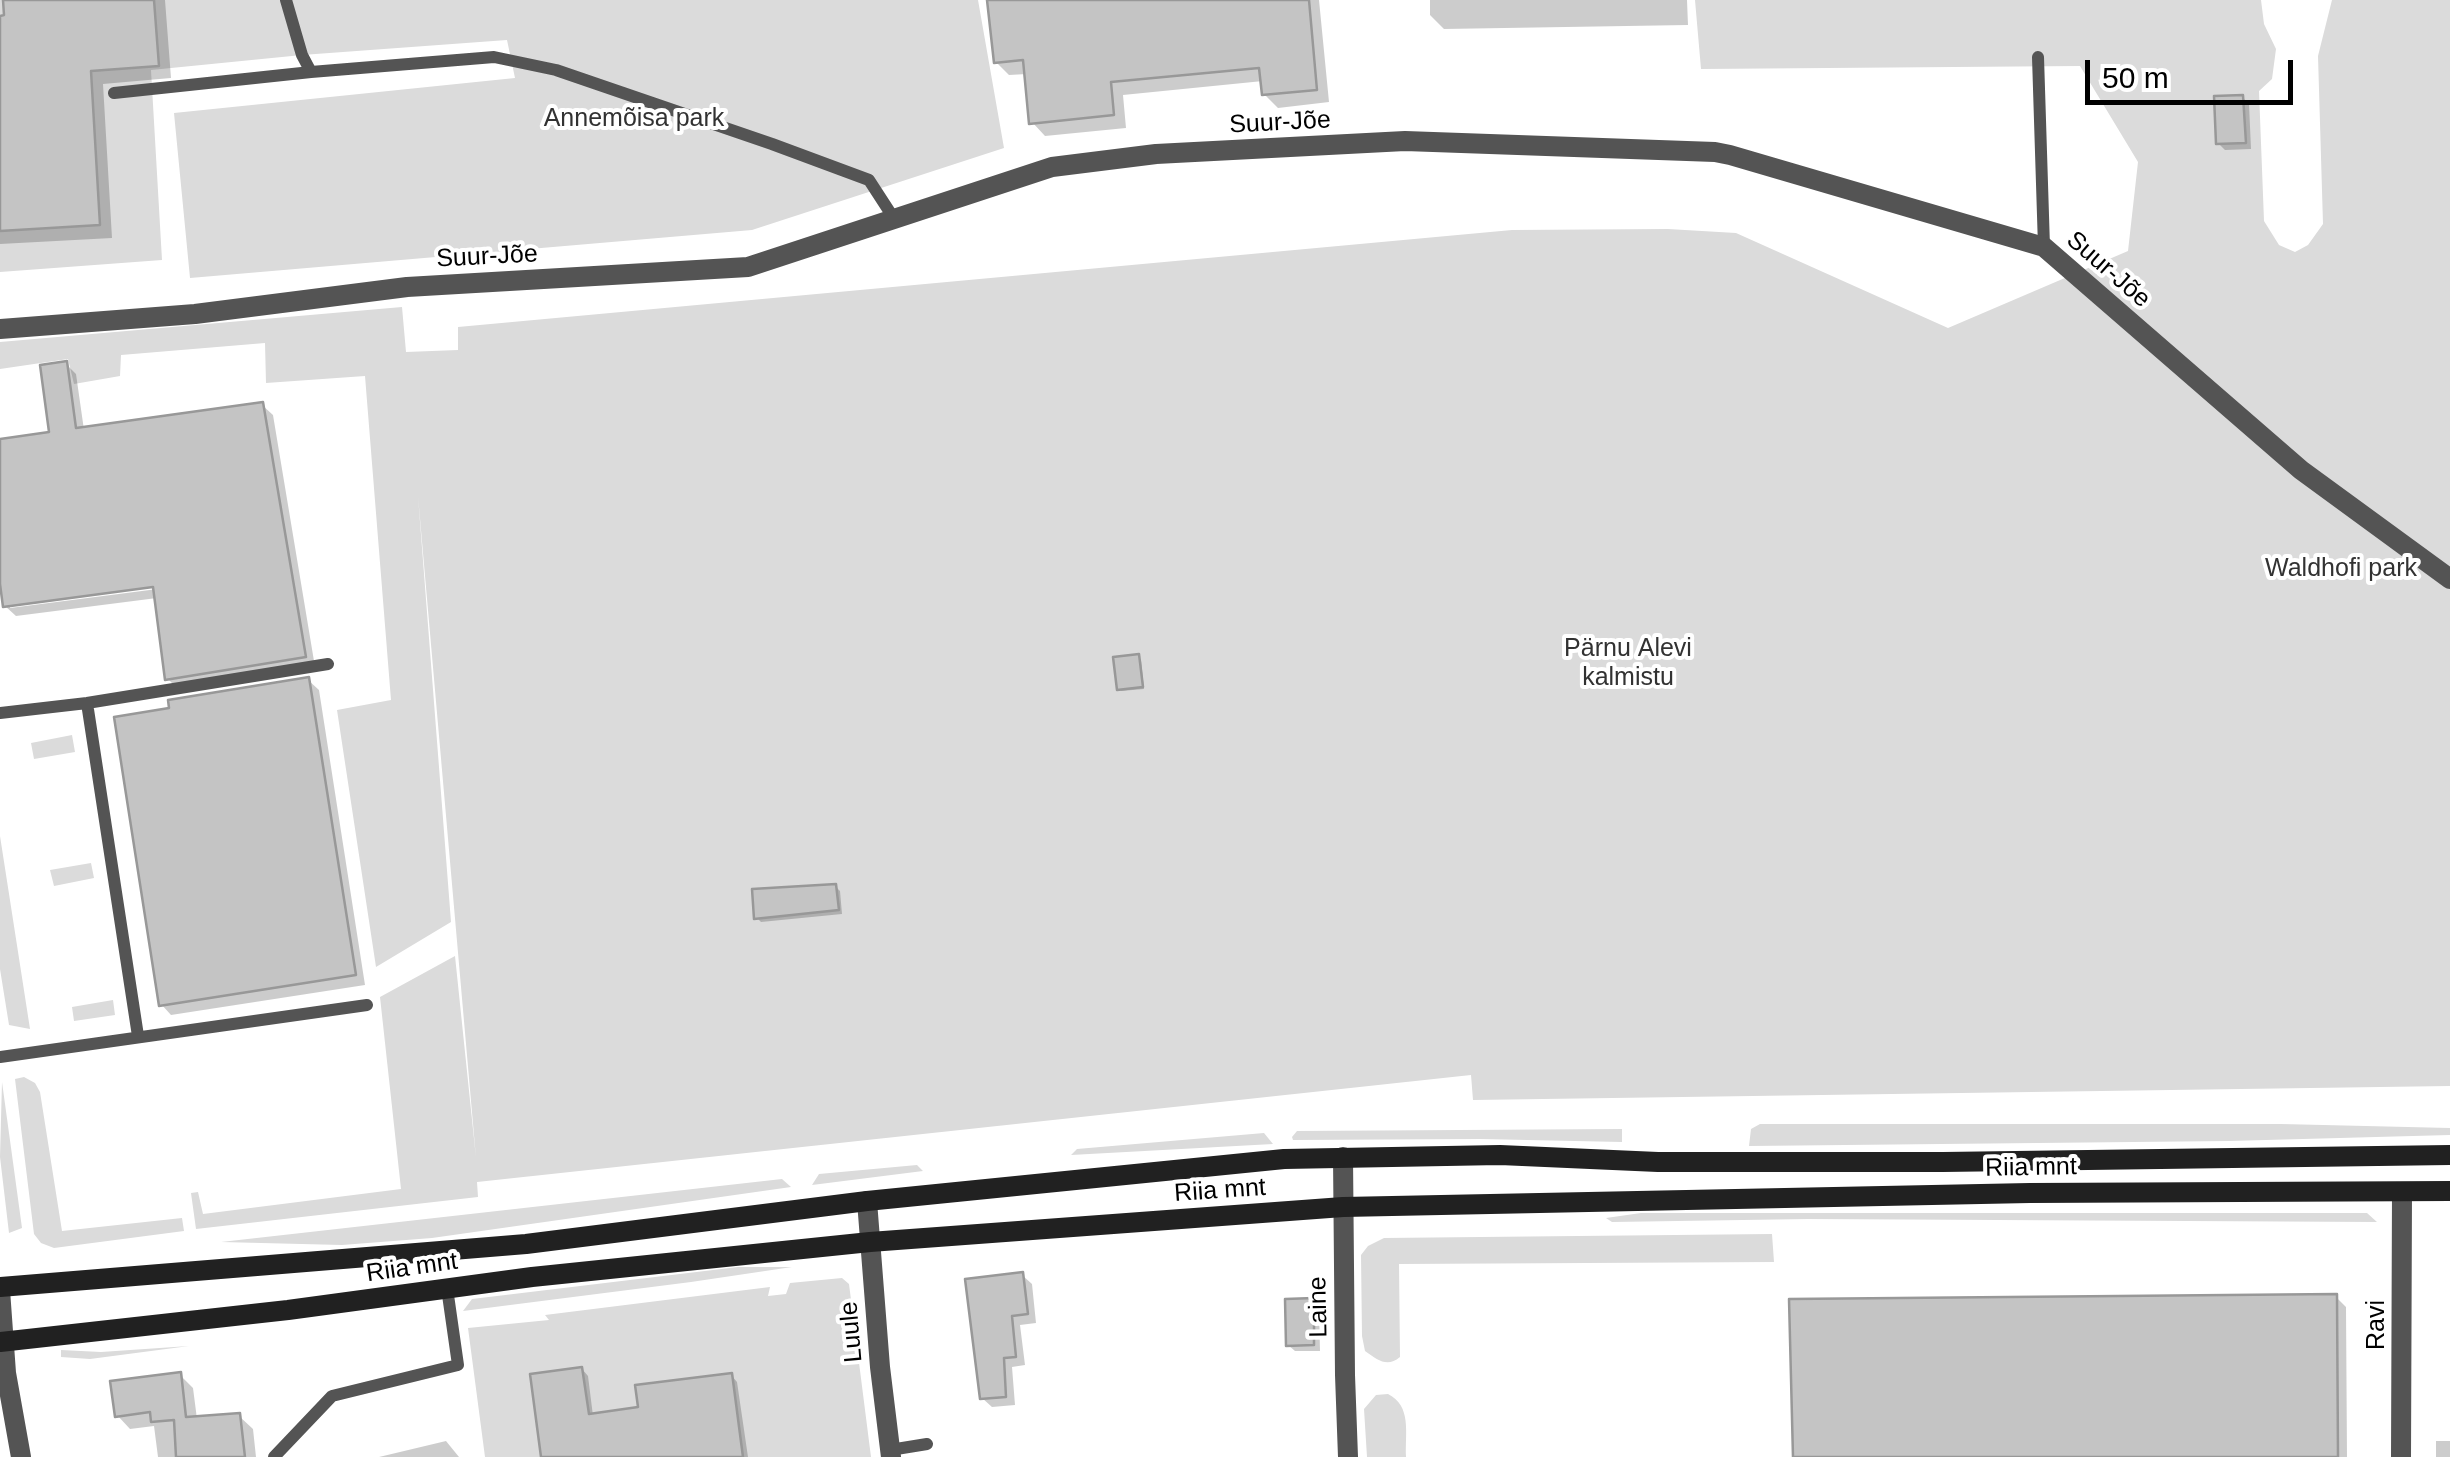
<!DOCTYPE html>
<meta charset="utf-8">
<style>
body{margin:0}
#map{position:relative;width:2450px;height:1457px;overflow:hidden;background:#fff;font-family:Helvetica,sans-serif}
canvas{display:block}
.scale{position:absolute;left:2085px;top:60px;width:208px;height:45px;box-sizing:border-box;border:5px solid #000;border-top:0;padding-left:12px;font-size:30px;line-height:35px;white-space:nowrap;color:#000;-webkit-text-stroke:8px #fff;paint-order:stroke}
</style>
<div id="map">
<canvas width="2450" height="1457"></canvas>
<div class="scale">50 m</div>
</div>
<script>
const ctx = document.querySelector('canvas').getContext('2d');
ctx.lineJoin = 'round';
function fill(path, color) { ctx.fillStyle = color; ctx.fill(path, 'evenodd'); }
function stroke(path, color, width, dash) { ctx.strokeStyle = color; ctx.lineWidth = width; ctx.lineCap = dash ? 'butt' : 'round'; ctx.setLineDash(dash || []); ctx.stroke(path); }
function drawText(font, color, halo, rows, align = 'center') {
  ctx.font = font + ' Helvetica,sans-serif'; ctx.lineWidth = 8; ctx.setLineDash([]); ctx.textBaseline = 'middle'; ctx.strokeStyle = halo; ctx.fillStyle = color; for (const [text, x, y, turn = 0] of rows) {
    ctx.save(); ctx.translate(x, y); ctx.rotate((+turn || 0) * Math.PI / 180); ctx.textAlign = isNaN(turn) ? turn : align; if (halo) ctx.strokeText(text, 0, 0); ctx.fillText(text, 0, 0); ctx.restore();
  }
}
fill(new Path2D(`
 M 0,0 L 978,0 L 1004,148 L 752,230 L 190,278 L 174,113 L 515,78 L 507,40 L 302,55 L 151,70 L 162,260 L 0,272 Z
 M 1695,0 L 2261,0 L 2264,24 L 2276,49 L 2272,79 L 2259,91 L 2264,221 L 2279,245 L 2295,252 L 2308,245 L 2323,224 L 2318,56 L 2332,0 L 2450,0 L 2450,1086 L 1473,1100 L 1471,1075 L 477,1182 L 478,1197 L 196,1229 L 191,1193 L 198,1192 L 203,1214 L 401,1189 L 380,997 L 455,956 L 476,1158 L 418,496 L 451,922 L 376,967 L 337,710 L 391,700 L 365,376 L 266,383 L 265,343 L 121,355 L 120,376 L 74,384 L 68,359 L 0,369 L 0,342 L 402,307 L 406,352 L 458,350 L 458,327 L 1512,230 L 1668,229 L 1736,233 L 1948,328 L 2128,251 L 2138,162 L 2080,66 L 1701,69 Z
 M 72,735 L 75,752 L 34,759 L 31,743 Z
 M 0,836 L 30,1029 L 9,1025 L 0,969 Z
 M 91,863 L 94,878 L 54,886 L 50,870 Z
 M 113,1000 L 115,1015 L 74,1021 L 72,1007 Z
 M 24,1077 L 35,1083 L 40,1092 L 62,1231 L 182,1218 L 184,1231 L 54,1248 L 41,1243 L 34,1234 L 15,1079 Z
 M 2,1082 L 22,1228 L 9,1233 L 0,1157 Z
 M 1760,1124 L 2281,1124 L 2450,1128 L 2450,1135 L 2229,1141 L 1749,1146 L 1751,1129 Z
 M 1622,1129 L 1622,1142 L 1480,1139 L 1293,1140 L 1292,1137 L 1297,1131 Z
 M 1264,1133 L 1273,1144 L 1071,1155 L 1077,1149 Z
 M 917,1165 L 923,1171 L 812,1185 L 819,1174 Z
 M 782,1179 L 791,1187 L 432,1238 L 342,1245 L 221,1242 Z
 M 1641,1213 L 2367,1213 L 2377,1222 L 1808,1219 L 1612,1222 L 1606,1218 Z
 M 1772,1234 L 1774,1262 L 1399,1264 L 1400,1357 C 1387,1368 1378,1360 1365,1351 L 1362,1336 L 1361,1255 L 1368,1246 L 1384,1238 Z
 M 738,1267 L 792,1267 L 691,1282 L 463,1311 L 472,1299 Z
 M 842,1278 L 849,1284 L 871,1457 L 485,1457 L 468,1328 L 549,1320 L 545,1315 L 770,1287 L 768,1296 L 786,1294 L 790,1283 Z
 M 189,1346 L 90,1359 L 61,1357 L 61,1350 L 101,1352 Z
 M 1388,1394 C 1412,1406 1405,1433 1406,1457 L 1367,1457 L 1364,1409 L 1376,1395 Z`), '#dbdbdb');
fill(new Path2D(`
 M 6,0 L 165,0 L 171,78 L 103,84 L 112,238 L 0,244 L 0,18 L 7,18 Z
 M 990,0 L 1319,0 L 1329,102 L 1278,108 L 1264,94 L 1263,81 L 1123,95 L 1126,128 L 1045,136 L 1032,122 L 1027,74 L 1009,75 L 996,62 Z
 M 1430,0 L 1687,0 L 1688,25 L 1444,29 L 1430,15 Z
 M 2242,97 L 2249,104 L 2251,149 L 2225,150 L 2218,143 Z
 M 66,364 L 76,374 L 84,430 L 262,405 L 273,415 L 315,667 L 178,689 L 168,679 L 157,598 L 16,616 L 5,606 L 0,566 L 0,441 L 52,434 ZM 165,583 L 165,588 L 10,608 L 10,603 Z
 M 1138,657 L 1141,660 L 1144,689 L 1121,691 L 1119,688 Z
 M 308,680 L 319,690 L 365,985 L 171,1015 L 161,1004 Z
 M 835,886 L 840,891 L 842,914 L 761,922 L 757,918 Z
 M 1022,1275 L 1032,1284 L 1036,1323 L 1020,1325 L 1025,1365 L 1012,1367 L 1015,1405 L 992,1407 L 982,1398 Z
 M 2336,1297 L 2346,1307 L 2347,1457 L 1795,1457 Z
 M 1313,1301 L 1319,1307 L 1320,1351 L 1295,1351 L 1288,1345 Z
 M 582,1369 L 588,1376 L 593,1416 L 641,1410 L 731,1375 L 737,1382 L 748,1457 L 543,1457 Z
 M 180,1375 L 193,1388 L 197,1419 L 239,1416 L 253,1429 L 256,1457 L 158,1457 L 154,1426 L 130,1429 L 117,1415 Z
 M 446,1441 L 459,1457 L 379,1457 Z
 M 2436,1441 L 2450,1441 L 2450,1457 L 2436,1457 Z`), '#0003');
const building = new Path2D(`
 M 3,0 L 154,0 L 159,66 L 91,71 L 100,225 L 0,231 L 0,16 L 4,15 Z
 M 987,0 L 1309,0 L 1317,90 L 1262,95 L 1259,68 L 1111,82 L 1114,115 L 1029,124 L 1023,60 L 994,63 Z
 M 2243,95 L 2246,143 L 2216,144 L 2214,96 Z
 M 67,361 L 76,428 L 263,402 L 306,657 L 165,680 L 153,587 L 3,607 L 0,584 L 0,439 L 49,432 L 40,365 Z
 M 1139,654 L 1143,687 L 1117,690 L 1113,657 Z
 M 309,677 L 356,975 L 159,1006 L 114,717 L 169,708 L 168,700 Z
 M 836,884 L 839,910 L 754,919 L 752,889 Z
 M 1023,1272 L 1028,1314 L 1012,1316 L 1016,1357 L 1004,1358 L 1006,1397 L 980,1399 L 965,1279 Z
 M 2337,1294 L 2338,1457 L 1793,1457 L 1789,1299 Z
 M 1314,1298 L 1314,1345 L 1286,1346 L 1285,1299 Z
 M 582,1367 L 589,1414 L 638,1407 L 635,1385 L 732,1373 L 743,1457 L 541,1457 L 530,1374 Z
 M 181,1372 L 186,1417 L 240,1413 L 245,1457 L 176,1457 L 174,1420 L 151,1422 L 150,1412 L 115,1417 L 110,1381 Z`);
fill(building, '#c4c4c4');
stroke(building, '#989898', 2.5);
stroke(new Path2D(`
 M 286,0 L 302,55 L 311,72
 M 2038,57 L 2044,247
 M 114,93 L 311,72 L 494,57 L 556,70 L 772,144 L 869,180 L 893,217
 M 87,703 L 138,1036
 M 0,713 L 87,703 L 328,664
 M 0,1057 L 367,1005
 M 890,1450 L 927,1444
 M 274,1457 L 332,1396 L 458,1365 L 447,1288`), '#545454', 12);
stroke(new Path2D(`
 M 0,329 L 195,314 L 407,287 L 748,267 L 1052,167 L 1156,154 L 1405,141 L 1715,152 L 1730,155 L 2044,247 L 2301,470 L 2450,579
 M 1343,1157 L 1345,1375 L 1348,1457
 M 867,1201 L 880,1367 L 891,1457
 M 2401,1457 L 2402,1192`), '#545454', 20);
stroke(new Path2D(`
 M 0,1290 L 6,1373 L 21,1457`), '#545454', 20);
stroke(new Path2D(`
 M 0,1287 L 526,1244 L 867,1201 L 1284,1159 L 1500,1155 L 1658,1162 L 1943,1162 L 2450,1155
 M 0,1342 L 288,1310 L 532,1277 L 870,1242 L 1343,1207 L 2030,1193 L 2450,1191`), '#212121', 20);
drawText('25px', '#323232', '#fff', [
 ["Annemõisa park",634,119],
 ["Waldhofi park",2341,569],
 ["Pärnu Alevi",1628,649],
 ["kalmistu",1628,678]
]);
drawText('25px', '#000', '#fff', [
 ["Suur-Jõe",1280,123,-3],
 ["Suur-Jõe",487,257,-3],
 ["Suur-Jõe",2108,270,41],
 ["Riia mnt",2031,1168,-1],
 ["Riia mnt",1220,1191,-4],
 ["Riia mnt",412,1268,-8],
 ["Laine",1319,1307,-91],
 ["Ravi",2377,1325,-90],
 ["Luule",852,1332,-95]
]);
</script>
